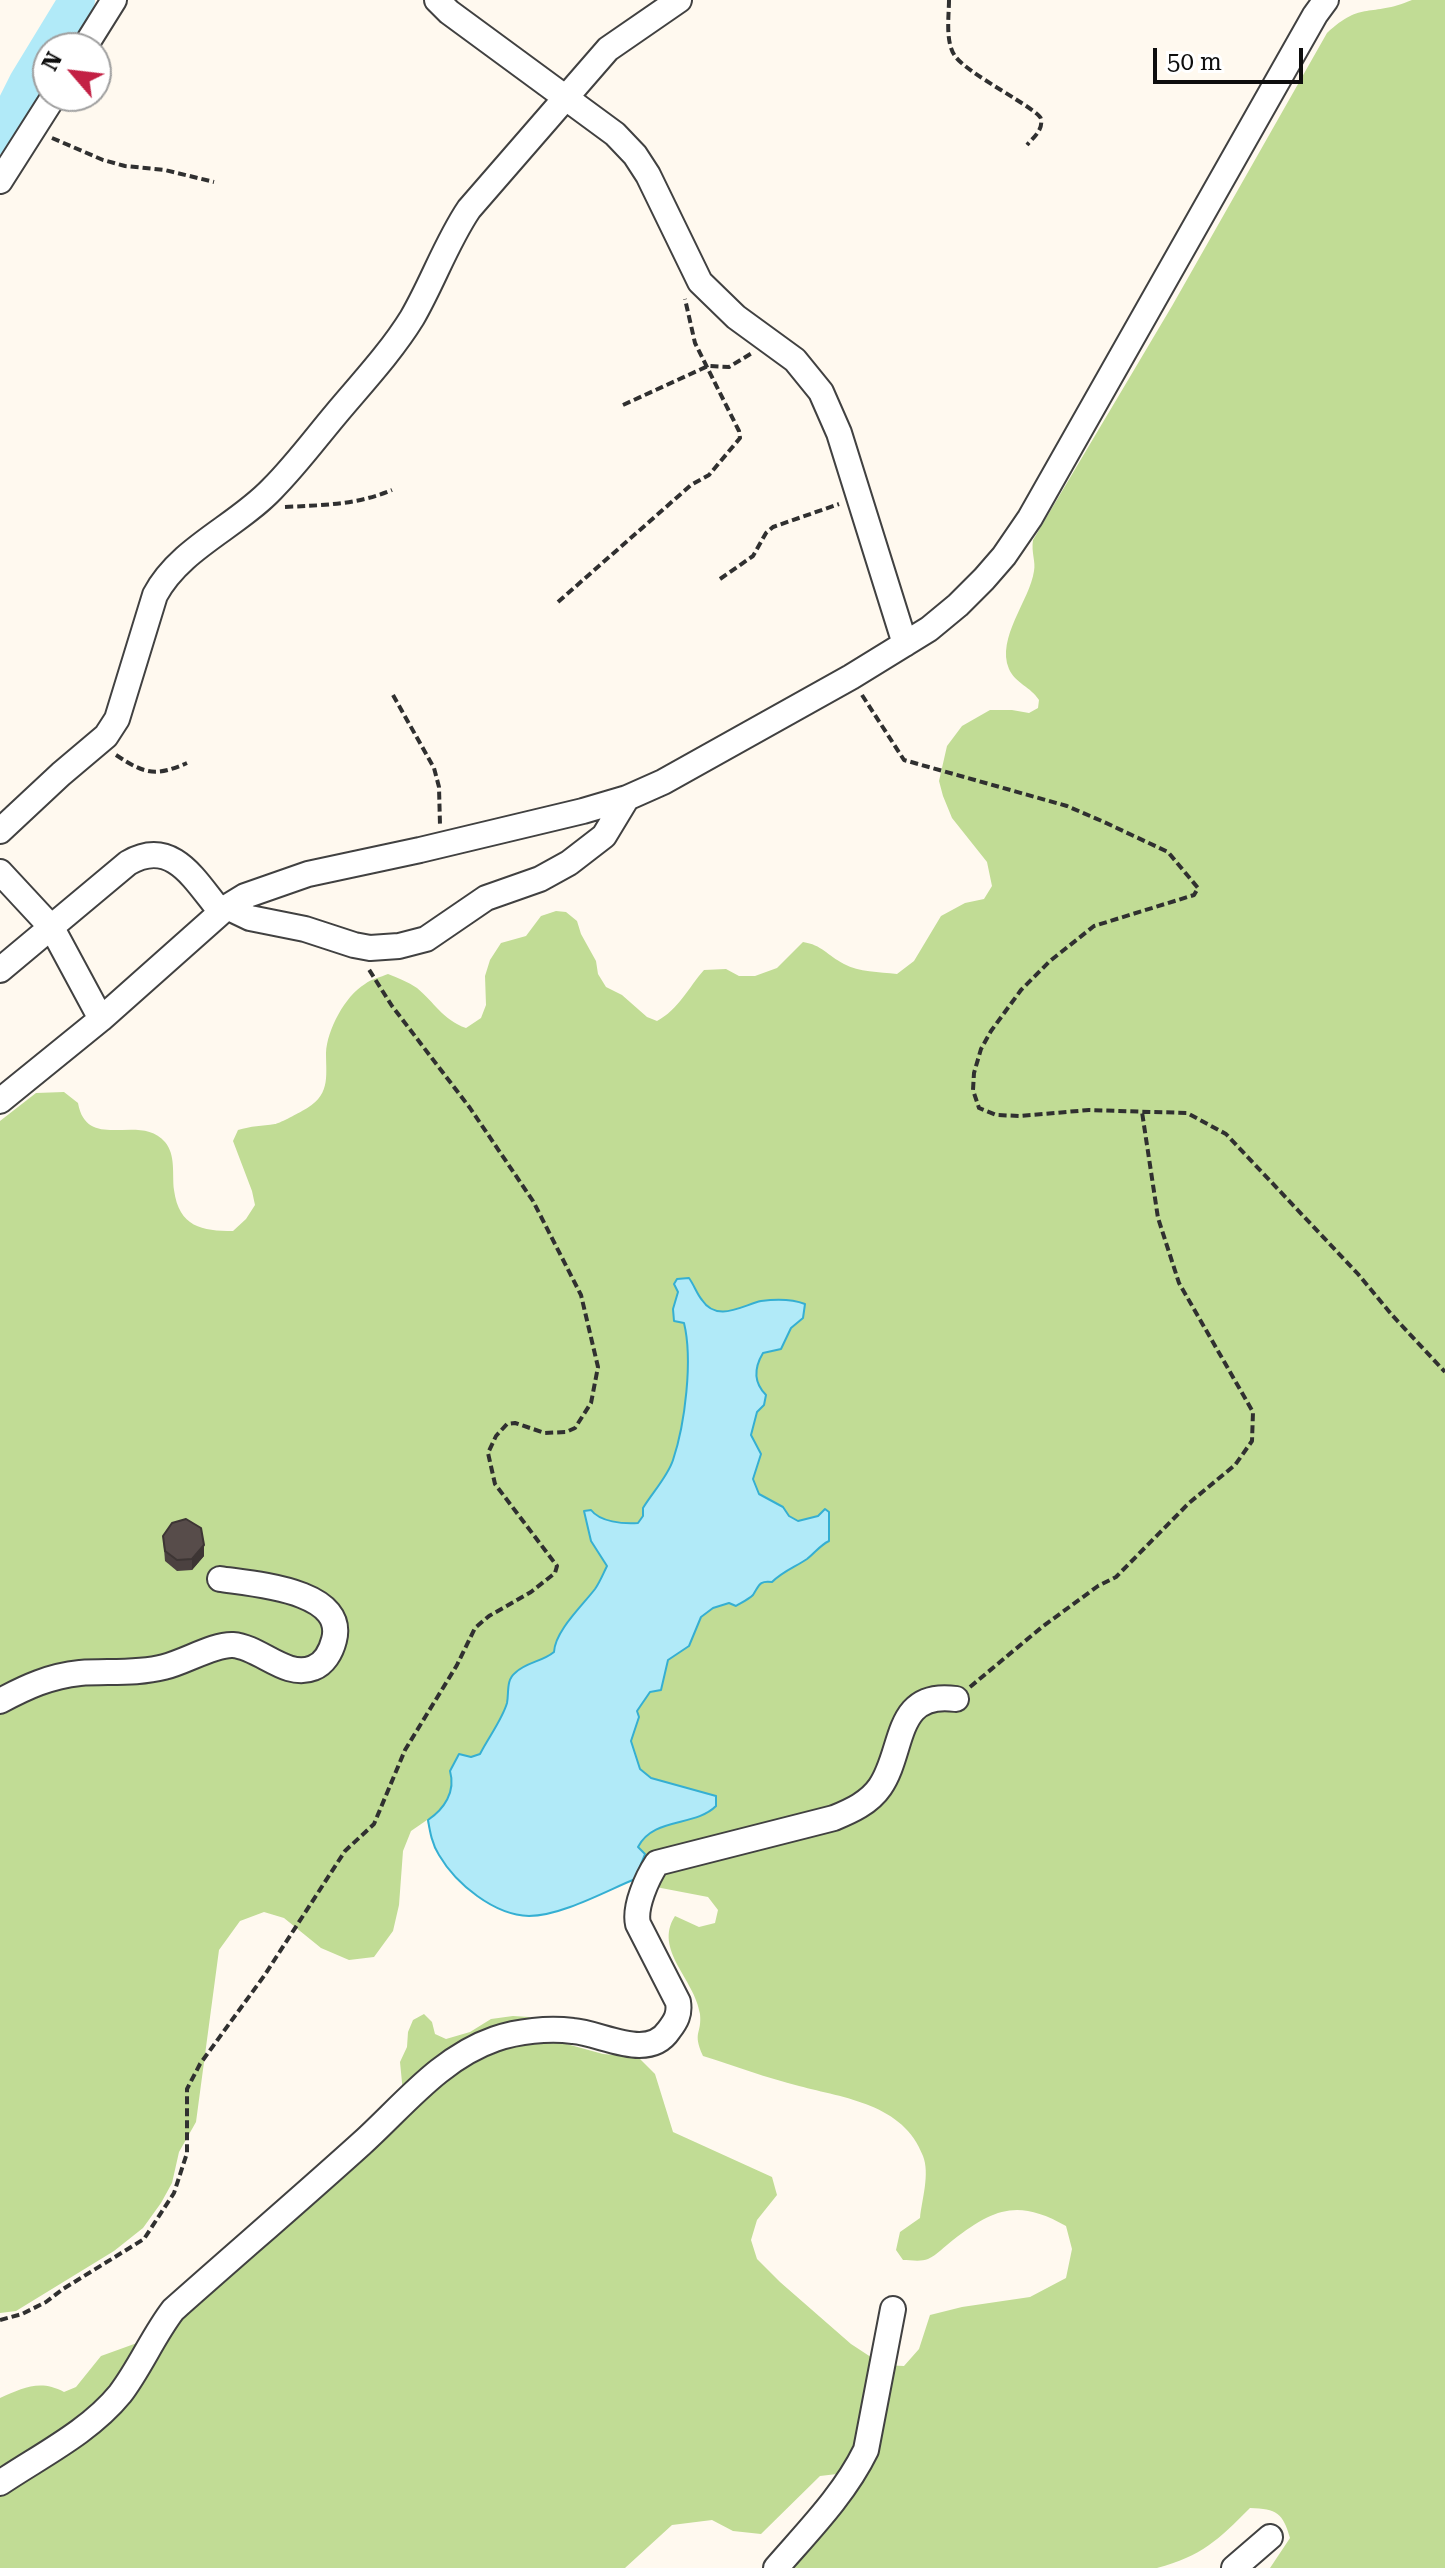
<!DOCTYPE html>
<style>
body{margin:0}
#map{position:relative;width:1445px;height:2568px;overflow:hidden;background:#fff9ef;font-family:"Roboto Serif",serif}
canvas{display:block}
.north{position:absolute;left:32px;top:32px;width:80px;height:80px;box-sizing:border-box;background:#fff;border:2px solid #9f9f9f;border-radius:50%;rotate:298deg;font-size:22px;font-weight:700;line-height:32px;text-align:center;color:#0e0e0e}
.north::after{content:'';display:block;margin:auto;width:28px;height:36px;background:#c32044;clip-path:polygon(50% 0,100% 100%,50% 72%,0 100%)}
.scale{position:absolute;left:1153px;top:48px;width:150px;height:36px;box-sizing:border-box;border:4px solid #0e0e0e;border-top:0;padding-left:10px;font-size:24px;line-height:28px;white-space:nowrap;color:#0e0e0e;-webkit-text-stroke:6px #fff;paint-order:stroke}
</style>
<div id="map">
<canvas width="1445" height="2568"></canvas>
<div class="north">N</div>
<div class="scale">50 m</div>
</div>
<script>
const ctx = document.querySelector('canvas').getContext('2d');
ctx.lineJoin = 'round';
function fill(path, color) { ctx.fillStyle = color; ctx.fill(path, 'evenodd'); }
function stroke(path, color, width, dash) { ctx.strokeStyle = color; ctx.lineWidth = width; ctx.lineCap = dash ? 'butt' : 'round'; ctx.setLineDash(dash || []); ctx.stroke(path); }
fill(new Path2D(`
 M 1412,0 L 1445,0 L 1445,2568 L 1270,2568 L 1290,2538 C 1283,2513 1277,2509 1250,2508 C 1218,2540 1202,2556 1157,2568 L 788,2568 L 846,2492 L 837,2474 L 820,2476 L 761,2534 L 733,2531 L 712,2520 L 672,2525 L 625,2568 L 0,2568 L 0,2398 C 23,2388 40,2379 64,2392 L 76,2387 L 101,2356 L 137,2343 L 183,2306 L 404,2103 L 400,2062 L 407,2047 L 408,2032 L 413,2020 L 424,2014 L 432,2022 L 435,2034 L 446,2039 L 470,2032 L 491,2019 L 513,2016 L 529,2017 L 551,2030 L 563,2043 L 603,2054 L 638,2057 L 655,2074 L 673,2132 L 772,2177 L 777,2195 L 757,2220 L 751,2240 L 757,2259 L 780,2282 L 851,2344 L 883,2365 L 904,2366 L 919,2349 L 930,2315 L 962,2307 L 1030,2297 L 1066,2278 L 1072,2249 L 1066,2226 C 1018,2199 995,2208 953,2240 C 945,2246 937,2255 928,2259 C 921,2262 910,2260 903,2260 L 896,2250 L 900,2232 L 920,2218 C 922,2199 930,2174 923,2156 C 904,2104 844,2098 799,2086 C 767,2078 735,2066 703,2056 C 692,2031 702,2035 700,2014 C 695,1979 653,1950 675,1916 L 699,1927 L 715,1923 L 718,1910 L 708,1897 L 661,1888 L 635,1879 C 606,1891 561,1916 529,1916 C 494,1915 456,1884 439,1855 C 432,1844 430,1832 427,1820 L 411,1831 L 403,1851 L 399,1905 L 393,1931 L 374,1957 L 349,1960 L 321,1948 L 284,1918 L 264,1912 L 240,1921 L 219,1950 L 196,2122 L 179,2152 L 172,2183 L 161,2203 L 143,2228 L 114,2251 L 16,2311 L 0,2313 L 0,1121 L 36,1093 L 64,1092 L 78,1103 C 87,1153 140,1112 165,1142 C 176,1155 172,1174 174,1190 C 179,1227 202,1231 233,1231 L 246,1219 L 255,1205 L 252,1191 L 233,1141 L 238,1130 C 251,1126 262,1126 275,1124 C 278,1124 297,1114 302,1111 C 331,1096 326,1078 326,1053 C 327,1030 345,996 365,984 C 371,979 381,977 388,974 C 398,978 408,982 417,988 C 434,1002 443,1020 466,1028 L 481,1018 L 486,1005 L 485,976 L 490,960 L 501,943 L 526,936 L 541,916 L 556,911 L 566,912 L 577,921 L 581,934 L 596,961 L 598,974 L 606,987 L 622,995 L 647,1017 L 657,1021 C 678,1010 689,987 704,970 L 726,969 L 739,976 L 755,976 L 777,968 L 803,942 C 822,945 827,955 844,964 C 859,972 879,972 897,974 L 914,961 L 941,916 L 965,903 L 984,899 L 992,886 L 987,862 L 952,818 L 943,796 L 939,781 L 947,746 L 962,726 L 990,710 L 1012,710 L 1029,713 L 1038,708 L 1039,700 C 1031,687 1015,683 1009,669 C 996,638 1030,600 1034,571 C 1036,562 1031,552 1033,540 L 1172,306 L 1327,33 C 1363,0 1369,18 1412,0 Z`), '#c1dc95');
const water = new Path2D(`
 M 689,1278 C 694,1285 697,1294 702,1300 C 717,1323 743,1305 761,1301 C 776,1299 792,1299 805,1304 L 803,1318 L 791,1328 L 781,1349 L 763,1353 C 754,1368 753,1382 766,1395 L 764,1405 L 757,1412 L 751,1435 L 761,1454 L 753,1479 L 759,1494 L 783,1507 L 789,1516 L 798,1521 L 818,1516 L 825,1509 L 829,1512 L 829,1541 C 819,1546 815,1553 807,1559 C 795,1567 783,1571 772,1582 C 759,1580 759,1586 753,1595 C 749,1599 741,1603 736,1606 L 729,1603 L 713,1608 L 701,1617 L 689,1646 L 668,1660 L 661,1690 L 650,1692 L 637,1711 L 639,1717 L 631,1741 L 640,1769 L 651,1778 L 716,1796 L 716,1806 C 695,1827 653,1817 638,1847 L 645,1854 L 635,1879 C 606,1891 561,1916 529,1916 C 494,1915 456,1884 439,1855 C 432,1844 430,1832 428,1820 C 444,1809 456,1792 450,1771 L 459,1754 L 471,1757 L 480,1754 C 488,1738 502,1720 507,1703 C 509,1693 506,1680 515,1673 C 526,1662 542,1662 554,1652 C 555,1631 582,1606 595,1589 C 600,1582 603,1574 607,1566 L 591,1541 L 584,1511 L 591,1510 C 600,1522 623,1524 638,1523 L 643,1516 L 643,1508 C 652,1493 668,1476 673,1460 C 685,1424 693,1360 684,1323 L 674,1321 L 673,1309 L 678,1292 L 674,1284 L 677,1279 Z`);
fill(water, '#b1eaf8');
stroke(water, '#35afd2', 2);
stroke(new Path2D(`
 M 0,136 L 27,82 L 77,0`), '#b1eaf8', 36);
const minor = new Path2D(`
 M 437,0 L 449,12 L 615,134 L 635,155 L 648,175 L 700,282 L 736,317 L 795,360 L 821,392 L 839,433 L 905,644
 M 84,48 L 114,0
 M 0,181 L 54,96
 M 0,831 L 61,774 L 106,736 L 117,719 L 155,595 C 180,548 236,527 272,489 C 295,466 315,439 336,414 C 362,383 391,352 412,318 C 433,282 446,243 469,209 L 608,49 L 679,0
 M 0,872 L 52,928 L 101,1019
 M 227,907 L 250,918 L 305,929 L 354,945 L 370,948 L 399,946 L 426,939 L 486,898 L 540,879 L 569,863 L 604,836 L 627,798
 M 0,970 L 128,863 C 173,837 195,881 221,912
 M 0,1101 L 101,1019 L 227,907 L 245,896 L 308,874 L 420,850 L 583,811 L 627,798 L 663,782 L 851,677 L 929,629 L 958,605 L 984,579 L 1004,556 L 1030,518 L 1315,15 L 1326,0
 M 0,1701 C 26,1687 50,1676 80,1673 C 107,1671 137,1674 164,1667 C 185,1662 214,1644 233,1645 C 260,1647 286,1679 313,1668 C 324,1664 331,1652 334,1640 C 347,1590 253,1584 220,1579
 M 0,2483 C 40,2456 89,2432 120,2394 C 140,2368 153,2336 173,2310 C 236,2254 299,2200 361,2144 C 403,2106 440,2058 495,2039 C 518,2031 548,2028 573,2031 C 602,2033 648,2062 669,2030 C 676,2021 680,2014 678,2002 L 638,1924 C 634,1907 647,1878 657,1863 L 834,1818 C 851,1811 869,1803 880,1787 C 905,1751 893,1690 956,1699
 M 776,2568 C 808,2531 844,2495 866,2450 L 893,2309
 M 1234,2568 L 1270,2537`);
stroke(minor, '#414141', 28);
stroke(new Path2D(`
 M 949,0 C 949,16 945,42 955,56 C 967,74 1039,109 1041,119 C 1043,130 1034,137 1027,145
 M 52,138 L 103,160 L 125,166 L 165,170 L 214,182
 M 623,405 L 708,366 L 729,367 L 752,353
 M 285,507 C 324,505 356,505 392,490
 M 720,579 L 753,556 L 766,533 L 773,527 L 839,504
 M 558,602 L 691,485 L 709,475 L 740,438 L 739,431 L 695,343 L 685,299
 M 393,695 L 434,768 L 439,787 L 440,825
 M 862,695 L 904,760 L 1067,806 L 1104,822 L 1168,852 L 1198,888 L 1194,895 L 1094,926 L 1050,961 L 1021,990 L 991,1031 L 981,1049 L 974,1073 L 973,1090 L 979,1108 L 996,1115 L 1020,1116 L 1089,1110 L 1187,1113 L 1226,1134 L 1358,1274 L 1392,1315 L 1445,1372
 M 116,755 C 145,774 155,777 187,763
 M 970,1687 L 1042,1627 L 1098,1586 L 1116,1577 L 1189,1503 L 1235,1465 L 1252,1441 L 1253,1412 L 1179,1283 L 1158,1218 L 1142,1112
 M 0,2320 L 22,2314 L 46,2302 L 63,2289 L 144,2239 L 174,2193 L 187,2153 L 187,2089 L 200,2064 L 264,1976 L 345,1851 L 374,1824 L 405,1750 L 457,1665 L 475,1628 L 489,1616 L 531,1592 L 555,1573 L 557,1566 L 495,1484 L 488,1453 L 496,1436 L 507,1424 L 515,1423 L 545,1433 L 566,1432 L 575,1428 L 591,1403 L 598,1367 L 581,1295 L 533,1201 L 470,1108 L 392,1006 L 368,968`), '#303030', 4, [8, 4]);
stroke(minor, '#fff', 24);
fill(new Path2D(`
 M 163,1536 L 204,1556 L 192,1570 L 177,1571 L 165,1561 Z`), '#4b4140');
fill(new Path2D(`
 M 204,1545 L 204,1556 L 192,1570 L 192,1559 Z`), '#3d3534');
const building = new Path2D(`
 M 186,1519 L 201,1528 L 204,1545 L 192,1559 L 177,1560 L 165,1551 L 163,1536 L 172,1523 Z`);
fill(building, '#574c4a');
stroke(building, '#3d3534', 2);
</script>
